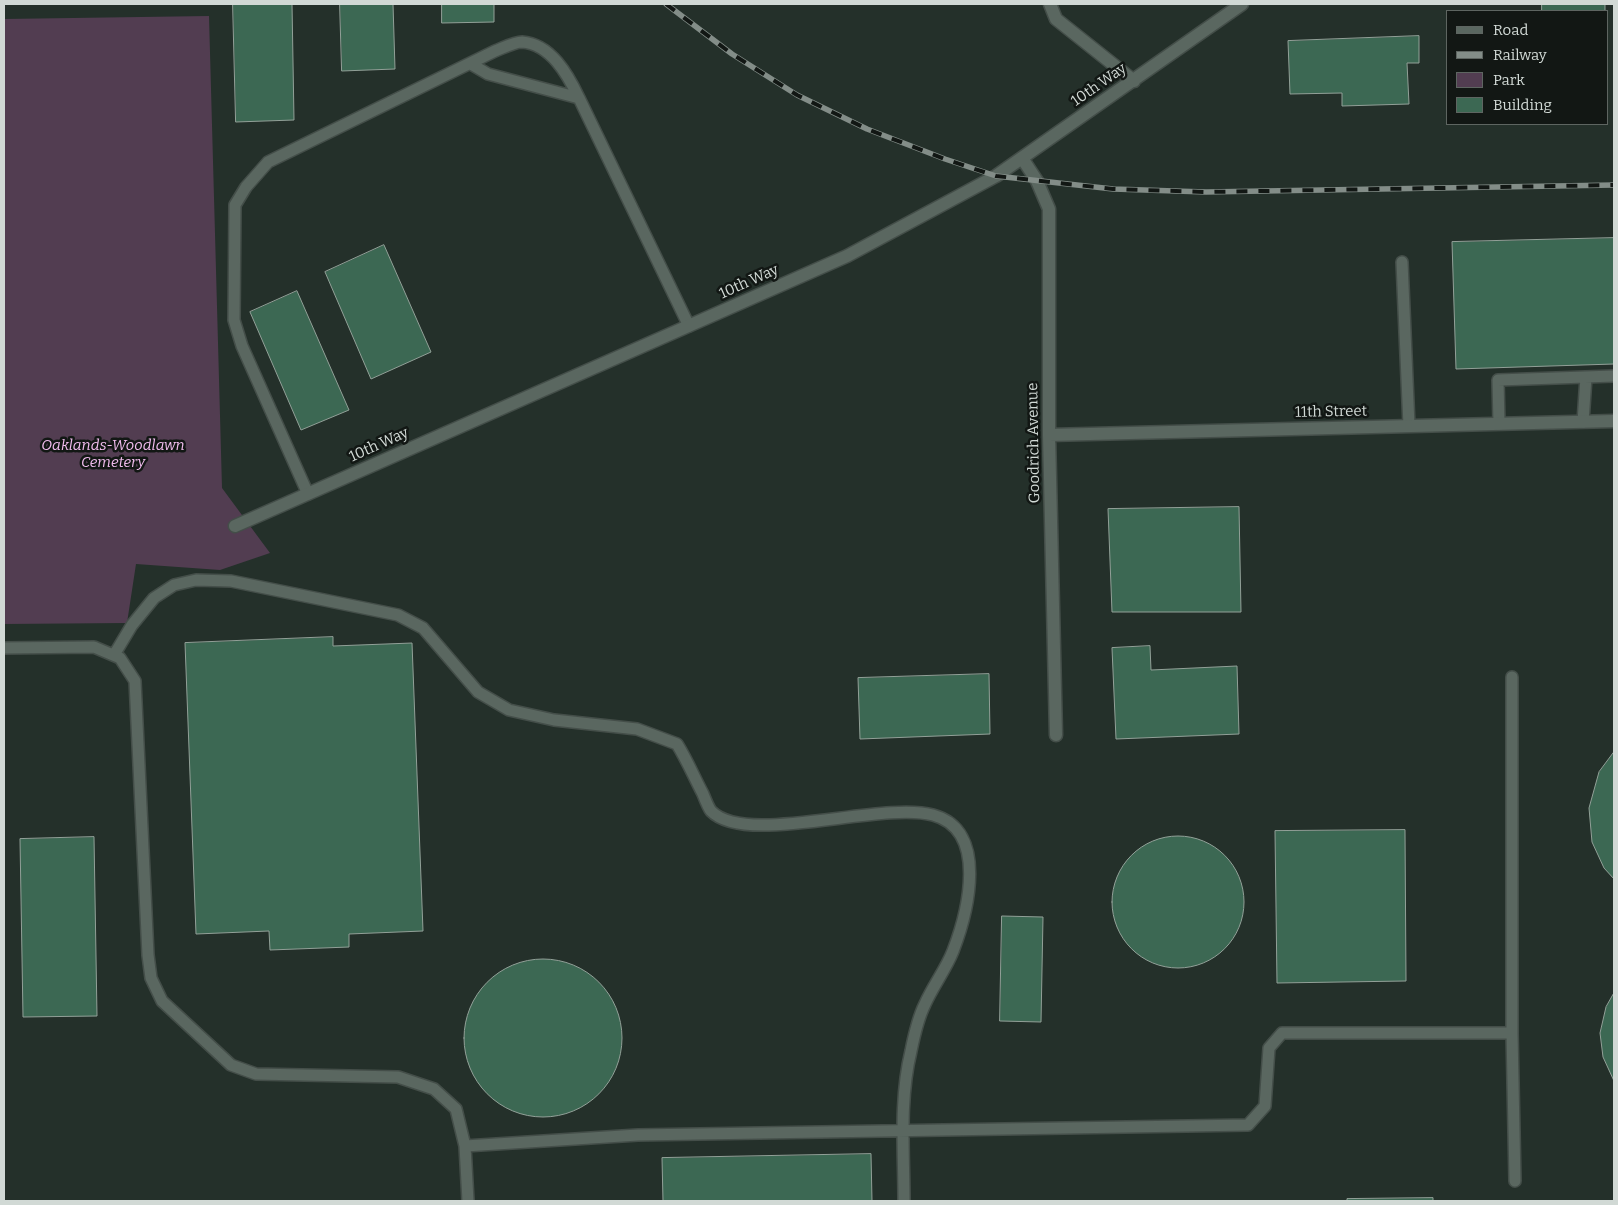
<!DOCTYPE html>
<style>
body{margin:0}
#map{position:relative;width:1618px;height:1205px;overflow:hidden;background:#24302a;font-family:Bitter,serif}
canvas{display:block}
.frame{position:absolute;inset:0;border:5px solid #d1d9d5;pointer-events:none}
.legend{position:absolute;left:1446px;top:10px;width:162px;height:115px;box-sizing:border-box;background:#121714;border:1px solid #5e6561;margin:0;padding:6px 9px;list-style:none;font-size:15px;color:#d1d9d5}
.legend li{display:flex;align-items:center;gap:10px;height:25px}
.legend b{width:25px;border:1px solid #5e6561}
</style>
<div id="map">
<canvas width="1618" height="1205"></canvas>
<div class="frame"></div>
<ul class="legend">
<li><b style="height:6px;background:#5a6760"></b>Road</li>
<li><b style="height:6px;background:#838d88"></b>Railway</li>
<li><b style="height:14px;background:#523d51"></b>Park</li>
<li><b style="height:14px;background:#3c6853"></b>Building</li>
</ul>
</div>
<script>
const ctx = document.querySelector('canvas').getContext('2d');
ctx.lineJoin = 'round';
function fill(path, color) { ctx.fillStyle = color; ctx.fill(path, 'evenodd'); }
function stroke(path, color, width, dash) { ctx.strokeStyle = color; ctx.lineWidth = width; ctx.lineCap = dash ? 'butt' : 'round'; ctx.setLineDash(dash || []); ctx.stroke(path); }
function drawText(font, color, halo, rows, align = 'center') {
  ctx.font = font + ' Bitter,serif'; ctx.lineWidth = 5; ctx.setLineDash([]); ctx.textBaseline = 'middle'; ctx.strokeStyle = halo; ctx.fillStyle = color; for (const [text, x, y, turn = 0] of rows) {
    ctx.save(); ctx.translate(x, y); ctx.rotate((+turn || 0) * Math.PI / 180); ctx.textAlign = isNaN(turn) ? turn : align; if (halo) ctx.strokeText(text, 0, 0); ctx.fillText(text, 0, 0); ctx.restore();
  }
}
fill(new Path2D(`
 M 209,16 L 222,488 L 270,553 L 220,570 L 136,564 L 127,623 L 4,624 L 4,19 Z`), '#523d51');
const building = new Path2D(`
 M 233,4 L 292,4 L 294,120 L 236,122 Z
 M 340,4 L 393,4 L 395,69 L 342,71 Z
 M 442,4 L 494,4 L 494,22 L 442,23 Z
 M 1542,4 L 1605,4 L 1605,11 L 1542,11 Z
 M 1419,36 L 1419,63 L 1407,63 L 1409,104 L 1342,106 L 1342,93 L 1290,94 L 1288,41 Z
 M 1614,238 L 1614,364 L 1456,369 L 1452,242 Z
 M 384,245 L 431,352 L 371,379 L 325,272 Z
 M 297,291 L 349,410 L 301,430 L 250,312 Z
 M 1239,507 L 1241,612 L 1112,612 L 1108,509 Z
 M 333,637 L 333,646 L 412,643 L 423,931 L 349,934 L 349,947 L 270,950 L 269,931 L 196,934 L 185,643 Z
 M 1150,646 L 1151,670 L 1237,666 L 1239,734 L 1116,739 L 1112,648 Z
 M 989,674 L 990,734 L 860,739 L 858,678 Z
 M 1614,752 L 1614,879 L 1604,868 L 1592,842 L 1589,808 L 1599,772 Z
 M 1405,830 L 1406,981 L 1277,983 L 1275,831 Z
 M1112 902a66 66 0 1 1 132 0a66 66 0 1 1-132 0Z
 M 94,837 L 97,1016 L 23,1017 L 20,839 Z
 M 1002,916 L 1043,917 L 1041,1022 L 1000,1021 Z
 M464 1038a79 79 0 1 1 158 0a79 79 0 1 1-158 0Z
 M 1614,993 L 1614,1081 L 1603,1057 L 1600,1033 L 1606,1007 Z
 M 871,1154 L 872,1201 L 663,1201 L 662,1158 Z
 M 1433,1198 L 1433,1201 L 1347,1201 L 1347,1199 Z`);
fill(building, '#3c6853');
stroke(building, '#92a098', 1);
const service = new Path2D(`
 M 579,98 L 689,326
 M 1402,262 L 1409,426
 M 1583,422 L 1586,377
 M 1499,424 L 1498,380 L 1614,376
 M 308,494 L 242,346 L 234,320 L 235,205 L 246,187 L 268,162 L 495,51 C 503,48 514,42 522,42 C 551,44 568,75 579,98 L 488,74 L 471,64
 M 4,648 L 94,647 L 120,658 L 135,681 L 148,955 L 151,978 L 162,1001 L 231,1065 L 256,1074 L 398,1077 L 434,1089 L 456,1109 L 465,1146 L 468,1201
 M 114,655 L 132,625 L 154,598 L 174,585 L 196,580 L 231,581 L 398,615 L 423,628 L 478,692 L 509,710 L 554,720 L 637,729 L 677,744 C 687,760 694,777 703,794 C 705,799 708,807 711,811 C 746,847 880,801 933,815 C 989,830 968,912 953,951 C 946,969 933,986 925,1004 C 918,1018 914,1036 911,1051 C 899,1100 904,1152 904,1201
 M 1512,677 L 1512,1033 L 1515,1181
 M 465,1146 L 638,1135 L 1248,1125 L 1265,1106 L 1269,1048 L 1282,1033 L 1512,1033`);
const minor = new Path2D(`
 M 1050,4 L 1056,19 L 1134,81
 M 1022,158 L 1037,181 L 1049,209 L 1049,435 L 1056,735
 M 1049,435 L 1614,421
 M 235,526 L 847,256 L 996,176 L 1242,4`);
stroke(service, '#444e49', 14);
stroke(minor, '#444e49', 15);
stroke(service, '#5a6760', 11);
stroke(minor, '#5a6760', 12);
const rail = new Path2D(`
 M 666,4 L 732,54 L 797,95 L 867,129 L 945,159 L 996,176 L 1113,189 L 1206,192 L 1614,185`);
stroke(rail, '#838d88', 5.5);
stroke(rail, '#121714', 4, [11]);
drawText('15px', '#d1d9d5', '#121714', [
 ["10th Way",1099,85,-35],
 ["10th Way",749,282,-24],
 ["11th Street",1331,412,-1],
 ["Goodrich Avenue",1034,443,-91],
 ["10th Way",379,445,-24]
]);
drawText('italic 15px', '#f1bcee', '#121714', [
 ["Oaklands-Woodlawn",113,446],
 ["Cemetery",113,463]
]);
</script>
